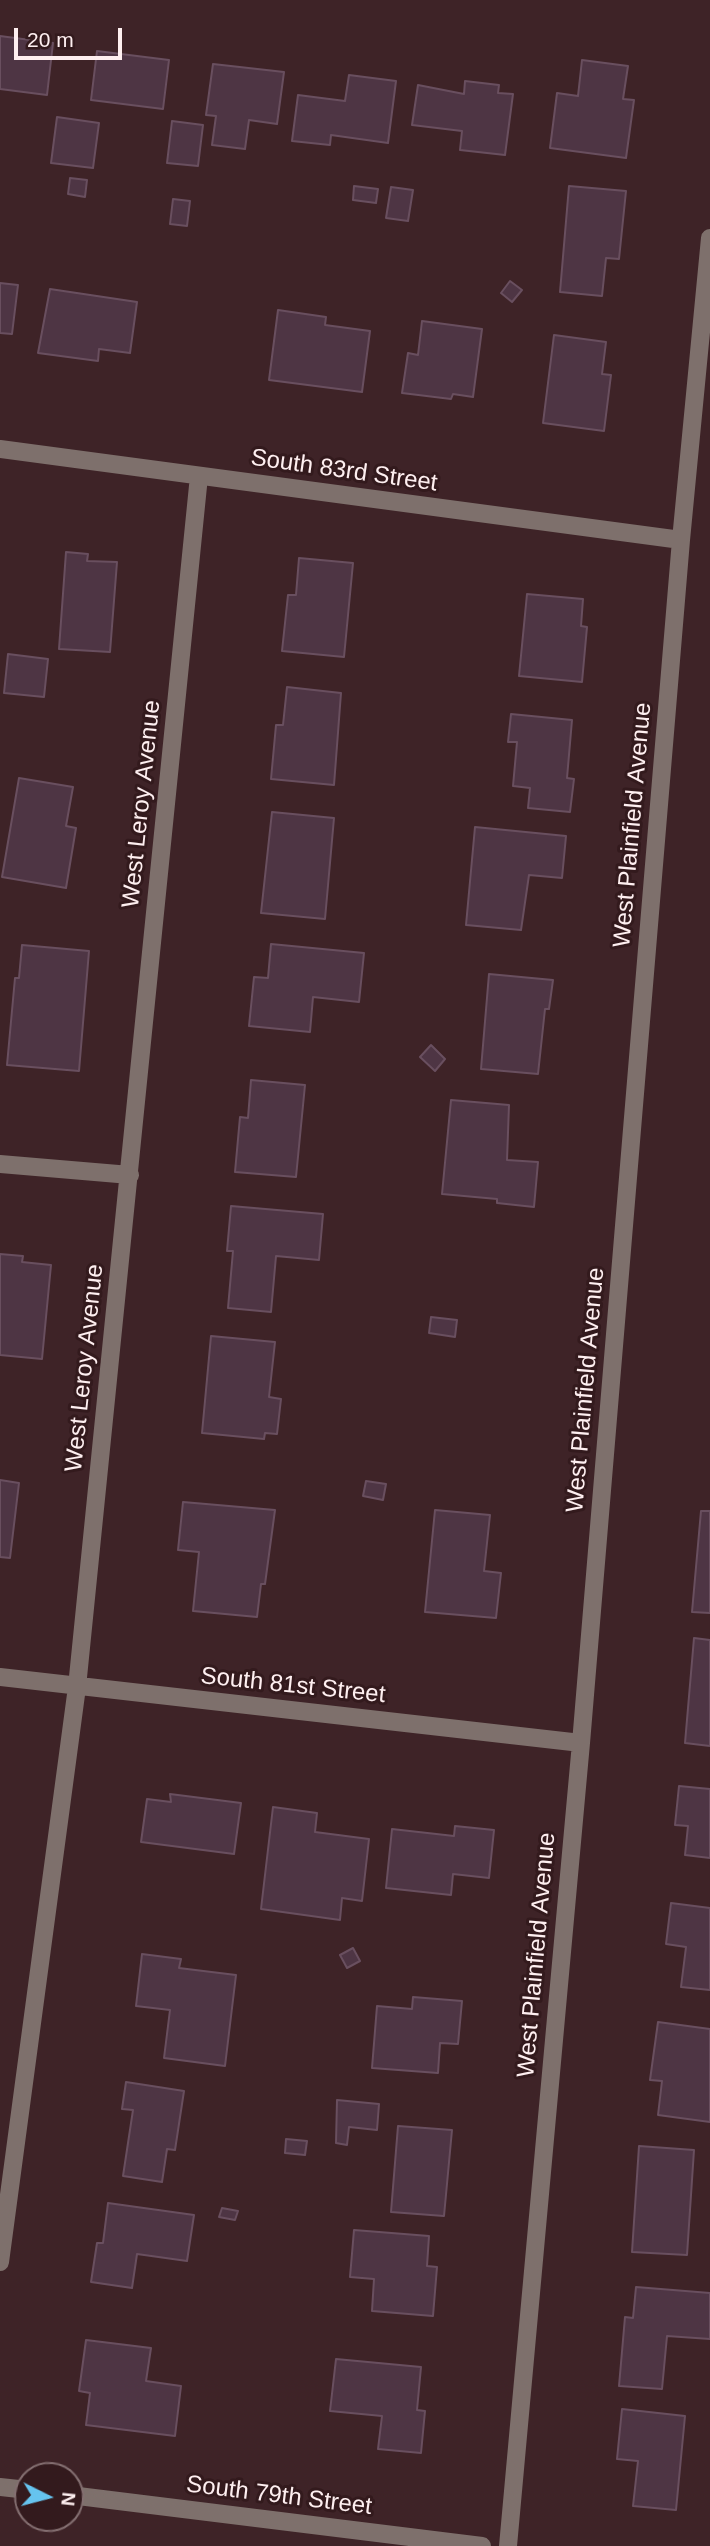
<!DOCTYPE html>
<style>
body{margin:0}
#map{position:relative;width:710px;height:2546px;overflow:hidden;background:#3e2327;font-family:Arial,sans-serif}
canvas{display:block}
.north{position:absolute;left:14px;top:2462px;width:70px;height:70px;box-sizing:border-box;background:#331a1d;border:2px solid #846f71;border-radius:50%;rotate:96deg;font-size:19px;font-weight:700;line-height:28px;text-align:center;color:#feeff0}
.north::after{content:'';display:block;margin:auto;width:24px;height:32px;background:#66c4ef;clip-path:polygon(50% 0,100% 100%,50% 72%,0 100%)}
.scale{position:absolute;left:14px;top:28px;width:108px;height:32px;box-sizing:border-box;border:4px solid #feeff0;border-top:0;padding-left:9px;font-size:21px;line-height:24px;white-space:nowrap;color:#feeff0;-webkit-text-stroke:5px #331a1d;paint-order:stroke}
</style>
<div id="map">
<canvas width="710" height="2546"></canvas>
<div class="north">N</div>
<div class="scale">20 m</div>
</div>
<script>
const ctx = document.querySelector('canvas').getContext('2d');
ctx.lineJoin = 'round';
function fill(path, color) { ctx.fillStyle = color; ctx.fill(path, 'evenodd'); }
function stroke(path, color, width, dash) { ctx.strokeStyle = color; ctx.lineWidth = width; ctx.lineCap = dash ? 'butt' : 'round'; ctx.setLineDash(dash || []); ctx.stroke(path); }
function drawText(font, color, halo, rows, align = 'center') {
  ctx.font = font + ' Arial,sans-serif'; ctx.lineWidth = 6; ctx.setLineDash([]); ctx.textBaseline = 'middle'; ctx.strokeStyle = halo; ctx.fillStyle = color; for (const [text, x, y, turn = 0] of rows) {
    ctx.save(); ctx.translate(x, y); ctx.rotate((+turn || 0) * Math.PI / 180); ctx.textAlign = isNaN(turn) ? turn : align; if (halo) ctx.strokeText(text, 0, 0); ctx.fillText(text, 0, 0); ctx.restore();
  }
}
const building = new Path2D(`
 M 0,36 L 53,43 L 47,95 L 0,89 Z
 M 97,51 L 169,60 L 163,109 L 91,100 Z
 M 582,60 L 628,66 L 623,99 L 634,100 L 626,158 L 550,148 L 557,93 L 578,96 Z
 M 213,64 L 284,72 L 277,124 L 249,120 L 245,149 L 212,145 L 216,116 L 206,115 Z
 M 349,75 L 396,81 L 388,143 L 331,135 L 330,145 L 292,141 L 298,95 L 345,101 Z
 M 465,81 L 499,85 L 498,93 L 513,94 L 505,155 L 460,150 L 462,131 L 412,125 L 418,85 L 464,94 Z
 M 57,117 L 99,123 L 93,168 L 51,163 Z
 M 172,121 L 203,125 L 198,166 L 167,163 Z
 M 70,178 L 87,180 L 85,197 L 68,194 Z
 M 354,186 L 378,189 L 376,203 L 353,200 Z
 M 569,186 L 626,191 L 619,259 L 606,258 L 602,296 L 560,292 Z
 M 391,187 L 413,190 L 408,221 L 386,218 Z
 M 173,199 L 190,201 L 187,226 L 170,224 Z
 M 510,281 L 522,290 L 512,302 L 501,293 Z
 M 0,283 L 18,285 L 12,334 L 0,333 Z
 M 50,289 L 137,302 L 130,353 L 99,349 L 98,361 L 38,353 Z
 M 278,310 L 326,317 L 325,325 L 370,331 L 362,392 L 269,380 Z
 M 422,321 L 482,329 L 473,397 L 453,394 L 451,399 L 402,393 L 408,353 L 418,355 Z
 M 554,335 L 606,342 L 602,374 L 611,375 L 604,431 L 543,423 Z
 M 66,552 L 88,554 L 87,561 L 117,562 L 110,652 L 59,649 Z
 M 299,558 L 353,563 L 344,657 L 282,651 L 288,595 L 296,595 Z
 M 527,594 L 583,599 L 581,626 L 587,627 L 582,682 L 519,676 Z
 M 8,654 L 48,659 L 44,697 L 4,693 Z
 M 287,687 L 341,693 L 334,785 L 271,779 L 276,725 L 283,725 Z
 M 511,714 L 572,720 L 567,778 L 574,779 L 570,812 L 528,808 L 530,788 L 513,786 L 517,742 L 508,742 Z
 M 19,778 L 73,787 L 66,826 L 76,828 L 66,888 L 2,877 Z
 M 272,812 L 334,818 L 325,919 L 261,913 Z
 M 475,827 L 566,836 L 562,878 L 529,875 L 521,930 L 466,925 Z
 M 271,944 L 364,953 L 359,1002 L 313,997 L 310,1032 L 249,1026 L 254,977 L 268,978 Z
 M 22,945 L 89,951 L 79,1071 L 7,1065 L 15,978 L 19,978 Z
 M 489,974 L 553,980 L 549,1009 L 545,1009 L 538,1074 L 481,1069 Z
 M 431,1045 L 445,1059 L 435,1071 L 420,1057 Z
 M 251,1080 L 305,1085 L 296,1177 L 235,1172 L 240,1117 L 248,1118 Z
 M 451,1100 L 509,1105 L 507,1160 L 538,1162 L 534,1207 L 497,1203 L 497,1199 L 442,1194 Z
 M 231,1206 L 323,1214 L 319,1260 L 276,1256 L 271,1312 L 228,1308 L 233,1251 L 227,1251 Z
 M 0,1254 L 23,1256 L 22,1262 L 51,1265 L 42,1359 L 0,1355 Z
 M 431,1317 L 457,1320 L 455,1337 L 429,1333 Z
 M 211,1336 L 275,1342 L 269,1397 L 281,1399 L 277,1434 L 265,1433 L 264,1439 L 202,1433 Z
 M 0,1480 L 19,1483 L 10,1558 L 0,1557 Z
 M 366,1481 L 386,1484 L 383,1500 L 363,1496 Z
 M 183,1502 L 275,1510 L 265,1584 L 261,1584 L 257,1617 L 193,1611 L 199,1552 L 178,1550 Z
 M 435,1510 L 490,1515 L 484,1571 L 501,1573 L 496,1618 L 425,1612 Z
 M 701,1511 L 710,1511 L 710,1613 L 692,1612 Z
 M 694,1638 L 710,1640 L 710,1746 L 685,1743 Z
 M 679,1786 L 710,1789 L 710,1858 L 685,1855 L 688,1826 L 675,1825 Z
 M 170,1794 L 241,1803 L 234,1854 L 141,1842 L 147,1799 L 171,1802 Z
 M 273,1807 L 317,1813 L 315,1832 L 369,1839 L 362,1901 L 342,1898 L 340,1920 L 261,1909 Z
 M 455,1826 L 494,1830 L 489,1878 L 453,1874 L 451,1895 L 386,1888 L 392,1829 L 454,1836 Z
 M 671,1903 L 710,1908 L 710,1990 L 681,1987 L 686,1947 L 666,1944 Z
 M 353,1948 L 360,1961 L 347,1968 L 340,1955 Z
 M 142,1954 L 181,1959 L 179,1968 L 236,1975 L 225,2066 L 164,2058 L 170,2010 L 136,2006 Z
 M 413,1997 L 462,2001 L 458,2044 L 440,2043 L 438,2073 L 372,2068 L 377,2006 L 412,2009 Z
 M 658,2022 L 710,2029 L 710,2122 L 658,2115 L 662,2081 L 650,2080 Z
 M 126,2082 L 184,2091 L 175,2150 L 167,2149 L 162,2182 L 123,2176 L 133,2110 L 122,2109 Z
 M 337,2100 L 379,2104 L 377,2130 L 349,2127 L 347,2145 L 336,2143 Z
 M 398,2126 L 452,2130 L 444,2216 L 391,2212 Z
 M 286,2139 L 307,2141 L 305,2155 L 285,2153 Z
 M 639,2146 L 694,2150 L 687,2255 L 632,2252 Z
 M 108,2203 L 194,2215 L 187,2261 L 137,2254 L 132,2288 L 91,2282 L 97,2243 L 103,2243 Z
 M 222,2208 L 238,2211 L 235,2220 L 219,2217 Z
 M 354,2230 L 429,2236 L 427,2266 L 437,2267 L 433,2316 L 372,2311 L 374,2279 L 350,2277 Z
 M 636,2287 L 710,2293 L 710,2339 L 667,2336 L 662,2389 L 619,2386 L 625,2317 L 633,2318 Z
 M 86,2340 L 151,2348 L 146,2381 L 181,2386 L 175,2436 L 86,2425 L 90,2393 L 79,2391 Z
 M 336,2359 L 421,2367 L 417,2410 L 425,2411 L 421,2453 L 378,2449 L 382,2416 L 330,2411 Z
 M 622,2409 L 685,2416 L 676,2510 L 633,2506 L 638,2461 L 617,2459 Z`);
fill(building, '#4e3544');
stroke(building, '#694f5f', 2);
stroke(new Path2D(`
 M 0,449 L 681,540
 M 0,1164 L 130,1175
 M 0,1677 L 581,1743
 M 0,2262 L 77,1687 L 199,476
 M 0,2487 L 28,2490
 M 70,2495 L 482,2546
 M 508,2546 L 581,1743 L 681,540 L 710,238`), '#7e706c', 18);
drawText('24px', '#feeff0', '#331a1d', [
 ["South 83rd Street",344,471,8],
 ["West Leroy Avenue",142,804,-84],
 ["West Plainfield Avenue",633,825,-85],
 ["West Leroy Avenue",85,1368,-84],
 ["West Plainfield Avenue",586,1390,-85],
 ["South 81st Street",293,1686,6],
 ["West Plainfield Avenue",537,1955,-85],
 ["South 79th Street",279,2496,7]
]);
</script>
